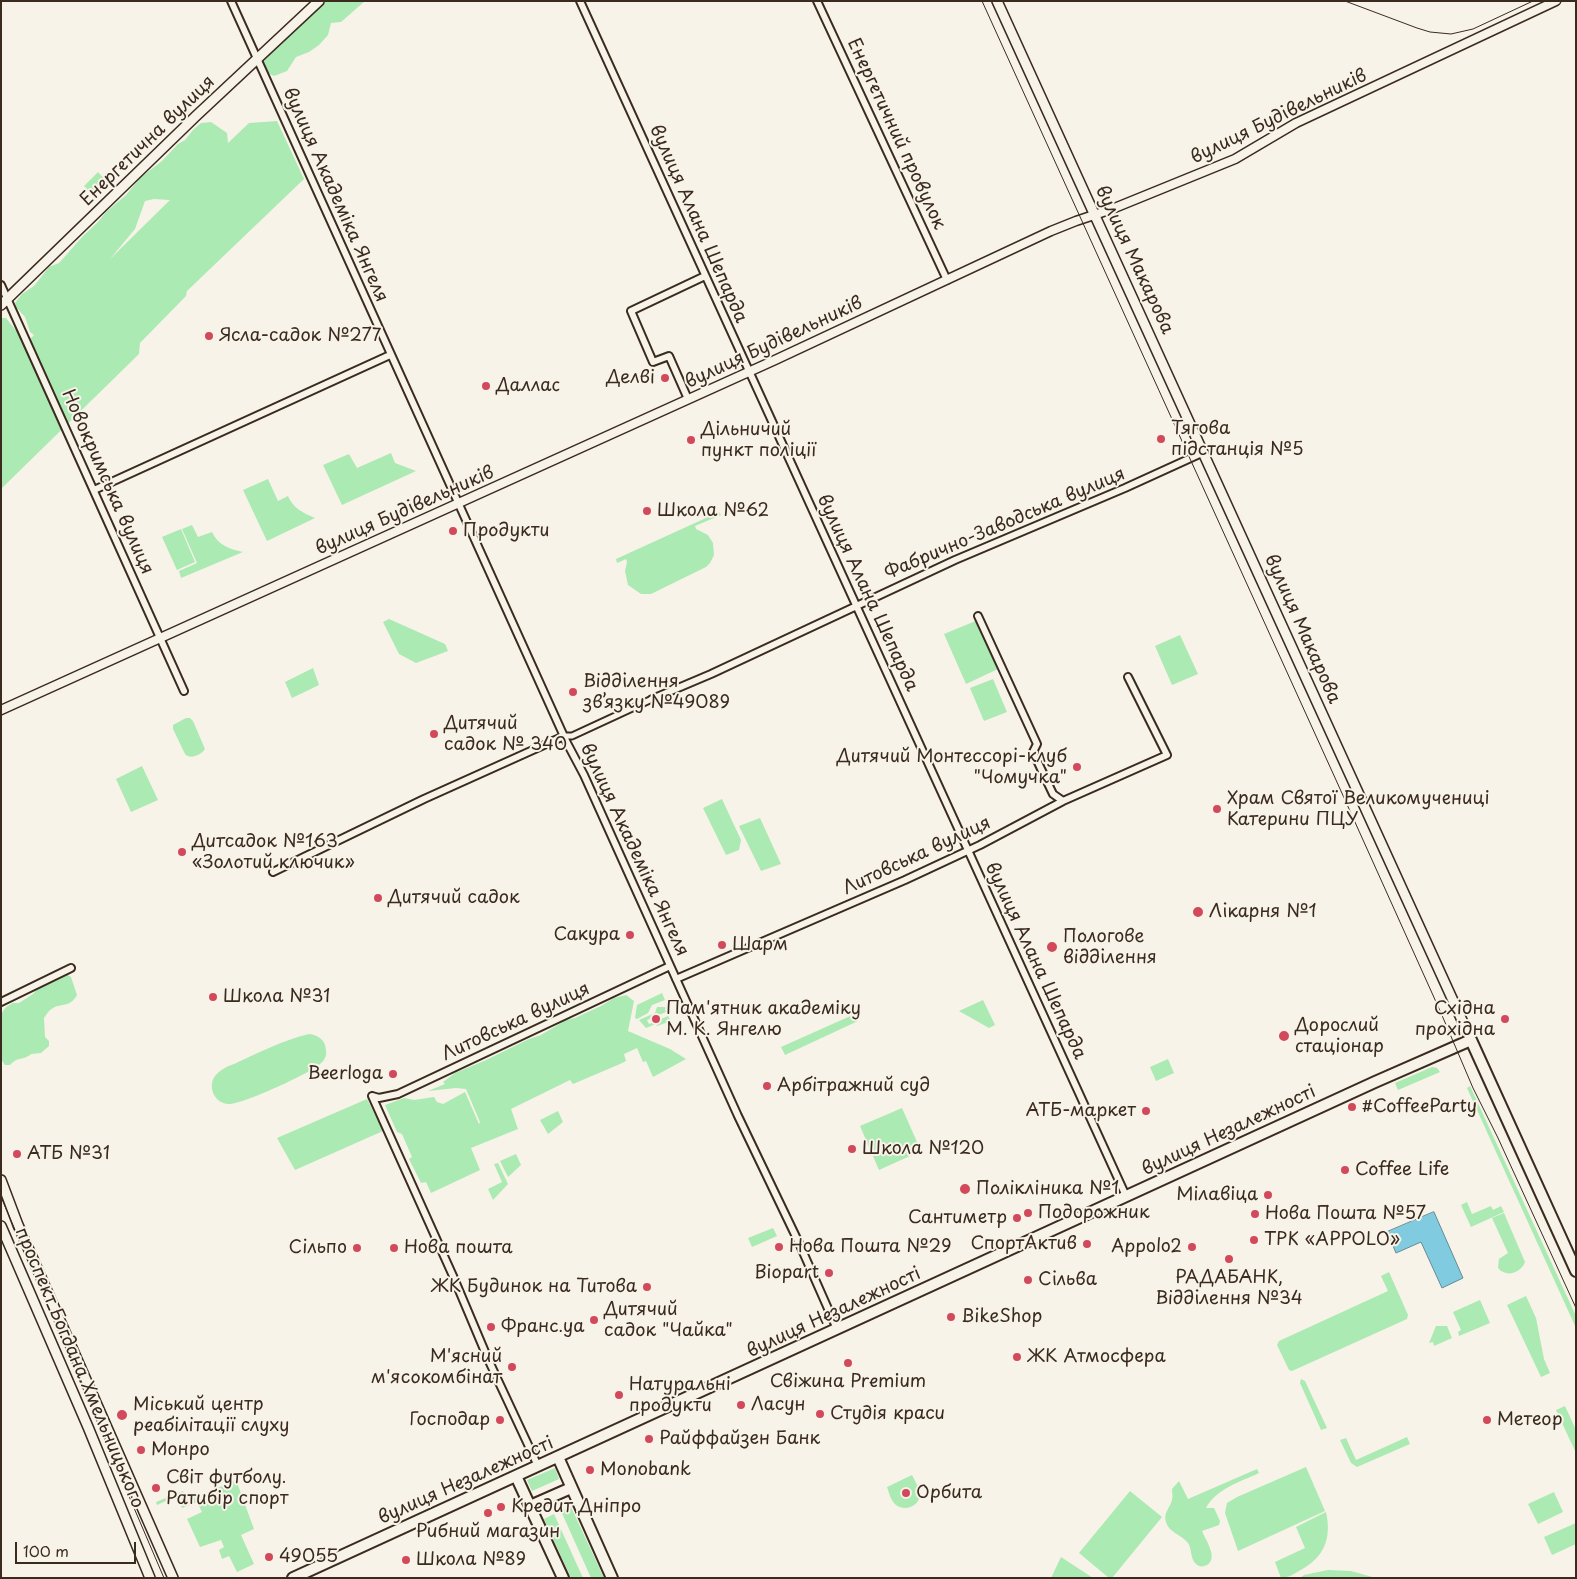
<!DOCTYPE html>
<meta charset="utf-8">
<style>
body{margin:0}
#map{position:relative;width:1577px;height:1579px;overflow:hidden;background:#f7f3e8;font-family:"Playpen Sans",sans-serif}
canvas{display:block}
.frame{position:absolute;inset:0;border:2px solid #3b2a1e;pointer-events:none}
.scale{position:absolute;left:15px;top:1542px;width:121px;height:22px;box-sizing:border-box;border:2px solid #3b2a1e;border-top:0;padding-left:6px;font-size:15px;line-height:18px;white-space:nowrap;color:#3b2a1e;-webkit-text-stroke:4px #f7f3e8;paint-order:stroke}
</style>
<div id="map">
<canvas width="1577" height="1579"></canvas>
<div class="frame"></div>
<div class="scale">100 m</div>
</div>
<script>
const ctx = document.querySelector('canvas').getContext('2d');
ctx.lineJoin = 'round';
function fill(path, color) { ctx.fillStyle = color; ctx.fill(path, 'evenodd'); }
function stroke(path, color, width, dash) { ctx.strokeStyle = color; ctx.lineWidth = width; ctx.lineCap = dash ? 'butt' : 'round'; ctx.setLineDash(dash || []); ctx.stroke(path); }
function drawText(font, color, halo, rows, align = 'center') {
  ctx.font = font + ' "Playpen Sans",sans-serif'; ctx.lineWidth = 4; ctx.setLineDash([]); ctx.textBaseline = 'middle'; ctx.strokeStyle = halo; ctx.fillStyle = color; for (const [text, x, y, turn = 0] of rows) {
    ctx.save(); ctx.translate(x, y); ctx.rotate((+turn || 0) * Math.PI / 180); ctx.textAlign = isNaN(turn) ? turn : align; if (halo) ctx.strokeText(text, 0, 0); ctx.fillText(text, 0, 0); ctx.restore();
  }
}
fill(new Path2D(`
 M 316,1 L 365,1 L 341,22 L 331,23 L 328,35 L 319,45 L 309,52 L 296,57 L 287,71 L 274,76 L 266,72 L 261,62 L 263,52 L 269,44 L 283,27 L 298,20 Z
 M 277,121 L 304,179 L 187,291 L 186,296 L 140,343 L 139,354 L 1,489 L 1,318 L 6,318 L 18,333 L 23,346 L 34,335 L 30,332 L 25,317 L 16,307 L 15,303 L 22,294 L 34,286 L 49,267 L 59,263 L 83,236 L 98,222 L 106,212 L 126,195 L 140,178 L 162,161 L 178,144 L 185,140 L 193,130 L 201,123 L 211,122 L 227,133 L 228,143 L 249,123 ZM 154,199 L 170,200 L 110,259 L 135,229 L 145,201 Z
 M 98,172 L 108,183 L 94,196 L 84,186 Z
 M 391,453 L 395,463 L 416,471 L 342,505 L 323,465 L 349,454 L 357,468 Z
 M 268,479 L 278,501 L 288,496 C 293,508 303,513 315,518 L 267,541 L 243,490 Z
 M 719,512 L 721,515 L 695,526 L 696,529 L 708,535 L 713,543 L 714,555 L 710,563 L 706,567 L 651,594 L 641,594 L 628,585 L 625,571 L 627,562 L 626,559 L 617,563 L 616,559 Z
 M 192,525 L 198,537 L 212,532 C 218,545 229,549 243,552 L 181,578 L 179,571 L 197,563 L 182,529 Z
 M 181,529 L 195,562 L 177,570 L 162,537 Z
 M 389,619 L 445,644 L 448,651 L 416,663 L 399,654 L 383,622 Z
 M 978,620 L 998,669 L 966,684 L 944,634 Z
 M 1180,635 L 1198,674 L 1172,685 L 1155,646 Z
 M 313,668 L 319,685 L 292,698 L 285,682 Z
 M 993,679 L 1007,712 L 984,721 L 970,688 Z
 M 186,718 L 190,718 L 193,721 L 205,749 C 201,755 190,760 185,754 L 173,729 L 173,725 Z
 M 142,766 L 158,800 L 131,812 L 116,779 Z
 M 722,799 L 741,840 L 739,850 L 726,855 L 703,808 Z
 M 760,818 L 781,864 L 761,871 L 739,826 Z
 M 66,974 L 71,977 L 77,995 C 70,1008 61,1003 53,1008 C 49,1010 46,1015 44,1018 L 45,1037 L 49,1041 L 49,1046 L 41,1053 L 31,1054 C 23,1061 18,1056 10,1065 L 5,1065 L 1,1059 L 1,1014 L 6,1007 L 13,1003 L 19,1003 L 33,994 L 40,986 Z
 M 662,993 L 665,1000 L 652,1005 L 648,1013 L 637,1019 L 635,1018 L 637,1005 Z
 M 626,995 L 634,1001 L 628,1031 L 670,1049 L 686,1059 L 653,1077 L 646,1061 L 643,1062 L 637,1048 L 624,1054 L 626,1061 L 620,1064 L 573,1084 L 570,1080 L 511,1109 L 518,1129 L 471,1148 L 480,1170 L 431,1193 L 426,1182 L 421,1183 L 409,1159 L 412,1157 L 402,1134 L 397,1132 L 385,1105 L 404,1098 L 414,1100 L 434,1097 L 437,1102 L 443,1104 L 465,1092 L 479,1124 L 480,1122 L 466,1089 L 456,1088 L 428,1091 L 445,1084 L 443,1082 L 455,1073 L 484,1061 L 529,1039 L 541,1035 L 566,1020 L 575,1018 L 601,1006 L 614,998 Z
 M 983,1000 L 995,1025 L 989,1028 L 959,1011 Z
 M 657,1007 L 665,1007 L 666,1012 L 647,1020 L 649,1024 L 668,1016 L 671,1021 L 657,1026 L 656,1024 L 646,1028 L 639,1020 L 655,1013 Z
 M 855,1014 L 858,1021 L 785,1055 L 781,1047 Z
 M 309,1034 C 318,1035 326,1040 326,1051 C 327,1056 324,1061 320,1064 C 309,1074 243,1104 229,1104 C 215,1104 207,1087 215,1076 C 219,1071 227,1066 234,1064 C 258,1053 283,1040 309,1034 Z
 M 1168,1059 L 1174,1073 L 1156,1081 L 1150,1067 Z
 M 1432,1067 L 1437,1068 L 1440,1072 L 1398,1090 L 1395,1083 Z
 M 1470,1086 L 1576,1316 L 1576,1328 L 1467,1088 Z
 M 367,1099 L 383,1131 L 295,1170 L 277,1138 Z
 M 902,1108 L 921,1151 L 879,1170 L 860,1126 Z
 M 558,1111 L 563,1122 L 548,1134 L 540,1120 Z
 M 516,1154 L 521,1165 L 508,1177 L 500,1161 Z
 M 498,1163 L 508,1184 L 493,1200 L 488,1189 L 502,1182 L 494,1164 Z
 M 1467,1202 L 1472,1214 L 1491,1206 L 1493,1210 L 1501,1206 L 1504,1212 L 1471,1227 L 1461,1205 Z
 M 1504,1213 L 1525,1262 C 1521,1273 1506,1278 1498,1268 L 1499,1259 L 1508,1253 L 1492,1218 Z
 M 773,1228 L 777,1236 L 752,1247 L 748,1238 Z
 M 1389,1272 L 1408,1315 L 1407,1319 L 1292,1371 L 1289,1370 L 1277,1345 L 1279,1341 L 1388,1291 L 1381,1276 Z
 M 1526,1296 L 1536,1318 L 1544,1359 L 1550,1373 L 1541,1377 L 1507,1305 Z
 M 1480,1300 L 1490,1323 L 1459,1336 L 1458,1332 L 1461,1330 L 1453,1312 Z
 M 1436,1326 L 1447,1326 L 1452,1338 L 1434,1346 L 1433,1342 L 1429,1343 Z
 M 1301,1379 L 1305,1381 L 1327,1428 L 1321,1430 L 1300,1383 Z
 M 1565,1406 L 1576,1430 L 1576,1453 L 1556,1410 Z
 M 1407,1437 L 1410,1444 L 1357,1467 L 1351,1463 L 1340,1440 L 1346,1438 L 1356,1460 Z
 M 1306,1467 L 1325,1511 L 1238,1551 L 1225,1513 L 1227,1503 L 1237,1497 Z
 M 555,1468 L 559,1479 L 532,1491 L 527,1480 Z
 M 1257,1469 L 1259,1473 C 1240,1482 1216,1489 1206,1508 L 1214,1508 L 1220,1521 L 1219,1525 L 1202,1531 C 1205,1539 1219,1558 1207,1565 C 1203,1567 1199,1567 1196,1564 C 1190,1559 1192,1548 1188,1543 C 1181,1534 1169,1533 1166,1522 C 1163,1513 1170,1508 1172,1500 C 1173,1496 1172,1492 1172,1489 L 1179,1481 L 1188,1499 Z
 M 912,1475 C 915,1481 919,1488 920,1494 C 920,1506 905,1512 896,1505 C 891,1501 889,1493 887,1487 Z
 M 236,1480 L 254,1529 L 241,1535 L 254,1564 L 237,1572 L 229,1556 L 222,1559 L 219,1550 L 224,1547 L 221,1540 L 200,1547 L 187,1519 L 202,1512 L 197,1502 L 182,1508 L 177,1496 L 157,1505 L 156,1502 L 183,1491 L 188,1501 Z
 M 1130,1491 L 1162,1517 L 1112,1578 L 1109,1578 L 1079,1553 Z
 M 1554,1492 L 1563,1512 L 1538,1524 L 1528,1504 Z
 M 571,1507 L 604,1578 L 591,1578 L 561,1511 Z
 M 1326,1512 C 1332,1539 1324,1558 1299,1571 C 1294,1574 1288,1578 1281,1578 L 1275,1562 L 1305,1548 L 1296,1527 Z
 M 554,1514 L 583,1578 L 571,1578 L 544,1519 Z
 M 1576,1523 L 1576,1544 L 1552,1555 L 1544,1537 Z
 M 1061,1557 L 1093,1578 L 1051,1578 Z
 M 1328,1570 L 1351,1571 L 1376,1578 L 1300,1578 L 1304,1575 Z`), '#abeab2');
const water = new Path2D(`
 M 1434,1212 L 1463,1278 L 1442,1288 L 1421,1242 L 1396,1253 L 1387,1232 Z`);
fill(water, '#81cbe1');
stroke(water, '#658b93', 1);
const pedestrian = new Path2D(`
 M 564,736 L 572,736 L 652,699`);
const minor = new Path2D(`
 M 231,1 L 567,743 L 584,775 L 738,1116 L 799,1243 L 837,1329
 M 580,1 L 1126,1196
 M 817,1 L 947,280
 M 1,285 L 184,691
 M 688,399 L 669,356 L 653,362 L 631,311 L 705,276
 M 94,490 L 390,355
 M 978,616 L 1037,744 L 1033,752 L 1053,794 L 1063,801
 M 652,699 L 711,674 L 955,560 L 1125,488 L 1204,452
 M 273,872 L 424,799 L 564,736
 M 676,979 L 905,880 L 980,845 L 1063,801 L 1167,755 L 1128,677
 M 1,1002 L 71,968
 M 372,1096 L 453,1276 L 488,1359 L 538,1466
 M 372,1096 L 379,1098 L 398,1094 L 670,966`);
const tertiary = new Path2D(`
 M 1,710 L 775,360 L 1051,231 L 1076,221 L 1112,209 L 1235,159 L 1296,123 L 1556,1`);
const secondary = new Path2D(`
 M 997,1 L 1471,1040
 M 1,305 L 196,116 L 319,1
 M 1,1180 L 18,1225 L 173,1578
 M 1,1226 L 88,1427 L 150,1578`);
const primary = new Path2D(`
 M 558,1457 L 612,1578
 M 516,1476 L 563,1578
 M 530,1506 L 571,1488
 M 293,1578 L 1375,1082 L 1471,1040 L 1576,1271`);
stroke(pedestrian, '#3b2a1e', 9);
stroke(minor, '#3b2a1e', 10);
stroke(tertiary, '#3b2a1e', 11);
stroke(secondary, '#3b2a1e', 12);
stroke(primary, '#3b2a1e', 14);
stroke(pedestrian, '#f7f3e8', 5);
stroke(minor, '#f7f3e8', 6);
stroke(tertiary, '#f7f3e8', 8);
stroke(secondary, '#f7f3e8', 9);
stroke(primary, '#f7f3e8', 10);
stroke(new Path2D(`
 M 982,1 L 1336,780 L 1441,1013 L 1473,1088 L 1498,1138 L 1576,1308
 M 1345,1 L 1417,28 L 1430,32 L 1451,34 L 1473,29 L 1533,1
 M 1,1197 L 164,1578`), '#3b2a1e', 1);
for (const [x, y, r, color] of [
 [209,336,5,"#d1495b"],
 [665,378,5,"#d1495b"],
 [486,386,5,"#d1495b"],
 [1161,439,5,"#d1495b"],
 [691,440,5,"#d1495b"],
 [647,511,5,"#d1495b"],
 [453,531,5,"#d1495b"],
 [573,692,5,"#d1495b"],
 [434,734,5,"#d1495b"],
 [1077,767,5,"#d1495b"],
 [1217,809,5,"#d1495b"],
 [182,852,5,"#d1495b"],
 [378,898,5,"#d1495b"],
 [1198,912,6,"#d1495b"],
 [630,935,5,"#d1495b"],
 [722,945,5,"#d1495b"],
 [1052,947,6,"#d1495b"],
 [213,997,5,"#d1495b"],
 [656,1019,5,"#d1495b"],
 [1505,1019,5,"#d1495b"],
 [1284,1036,6,"#d1495b"],
 [393,1074,5,"#d1495b"],
 [767,1086,5,"#d1495b"],
 [1352,1107,5,"#d1495b"],
 [1146,1111,5,"#d1495b"],
 [852,1149,5,"#d1495b"],
 [17,1154,5,"#d1495b"],
 [1345,1170,5,"#d1495b"],
 [965,1189,6,"#d1495b"],
 [1268,1195,5,"#d1495b"],
 [1028,1213,5,"#d1495b"],
 [1255,1214,5,"#d1495b"],
 [1017,1218,5,"#d1495b"],
 [1254,1240,5,"#d1495b"],
 [1087,1244,5,"#d1495b"],
 [779,1247,5,"#d1495b"],
 [1192,1247,5,"#d1495b"],
 [357,1248,5,"#d1495b"],
 [394,1248,5,"#d1495b"],
 [1229,1259,5,"#d1495b"],
 [829,1273,5,"#d1495b"],
 [1028,1280,5,"#d1495b"],
 [647,1287,5,"#d1495b"],
 [951,1317,5,"#d1495b"],
 [594,1320,5,"#d1495b"],
 [491,1327,5,"#d1495b"],
 [1017,1357,5,"#d1495b"],
 [848,1363,5,"#d1495b"],
 [512,1367,5,"#d1495b"],
 [619,1395,5,"#d1495b"],
 [741,1405,5,"#d1495b"],
 [820,1414,5,"#d1495b"],
 [122,1415,6,"#d1495b"],
 [500,1420,5,"#d1495b"],
 [1487,1420,5,"#d1495b"],
 [649,1439,5,"#d1495b"],
 [141,1450,5,"#d1495b"],
 [590,1470,5,"#d1495b"],
 [156,1488,5,"#d1495b"],
 [906,1493,5,"#d1495b"],
 [501,1507,5,"#d1495b"],
 [488,1513,5,"#d1495b"],
 [269,1557,5,"#d1495b"],
 [406,1560,5,"#d1495b"]
]) { const dot = new Path2D(); dot.arc(x, y, r, 0, 2 * Math.PI); ctx.fillStyle = color; ctx.fill(dot); stroke(dot, '#f7f3e8', 2); }
drawText('18px', '#3b2a1e', '#f7f3e8', [
 ["вулиця Будівельників",1279,117,-26],
 ["Енергетичний провулок",896,134,65],
 ["Енергетична вулиця",148,141,-44],
 ["вулиця Академіка Янгеля",335,195,66],
 ["вулиця Алана Шепарда",698,224,66],
 ["вулиця Макарова",1134,260,65],
 ["вулиця Будівельників",774,343,-25],
 ["Новокримська вулиця",107,482,66],
 ["вулиця Будівельників",405,511,-24],
 ["Фабрично-Заводська вулиця",1005,524,-23],
 ["вулиця Алана Шепарда",867,593,65],
 ["вулиця Макарова",1302,629,66],
 ["вулиця Академіка Янгеля",634,850,65],
 ["Литовська вулиця",917,856,-25],
 ["вулиця Алана Шепарда",1035,961,65],
 ["Литовська вулиця",516,1022,-25],
 ["вулиця Незалежності",1229,1131,-25],
 ["вулиця Незалежності",834,1313,-25],
 ["проспект Богдана Хмельницького",79,1368,67],
 ["вулиця Незалежності",466,1481,-24]
]);
drawText('18px', '#3b2a1e', '#f7f3e8', [
 ["Ясла-садок №277",219,336],
 ["Делві",655,378,"right"],
 ["Даллас",496,386],
 ["Тягова",1171,429],
 ["пiдстанцiя №5",1171,450],
 ["Дільничий",701,430],
 ["пункт поліції",701,451],
 ["Школа №62",657,511],
 ["Продукти",463,531],
 ["Відділення",583,682],
 ["зв’язку №49089",583,703],
 ["Дитячий",444,724],
 ["садок № 340",444,745],
 ["Дитячий Монтессорі-клуб",1067,757,"right"],
 ["\"Чомучка\"",1067,778,"right"],
 ["Храм Святої Великомучениці",1227,799],
 ["Катерини ПЦУ",1227,820],
 ["Дитсадок №163",192,842],
 ["«Золотий ключик»",192,863],
 ["Дитячий садок",388,898],
 ["Лікарня №1",1209,912],
 ["Сакура",620,935,"right"],
 ["Пологове",1063,937],
 ["відділення",1063,958],
 ["Шарм",732,945],
 ["Школа №31",223,997],
 ["Пам'ятник академіку",666,1009],
 ["М. К. Янгелю",666,1030],
 ["Східна",1495,1009,"right"],
 ["прохідна",1495,1030,"right"],
 ["Дорослий",1295,1026],
 ["стаціонар",1295,1047],
 ["Beerloga",383,1074,"right"],
 ["Арбітражний суд",777,1086],
 ["#CoffeeParty",1362,1107],
 ["АТБ-маркет",1136,1111,"right"],
 ["Школа №120",862,1149],
 ["АТБ №31",27,1154],
 ["Coffee Life",1355,1170],
 ["Полікліника №1",976,1189],
 ["Мілавіца",1258,1195,"right"],
 ["Подорожник",1038,1213],
 ["Нова Пошта №57",1265,1214],
 ["Сантиметр",1007,1218,"right"],
 ["ТРК «APPOLO»",1264,1240],
 ["СпортАктив",1077,1244,"right"],
 ["Нова Пошта №29",789,1247],
 ["Appolo2",1182,1247,"right"],
 ["Сільпо",347,1248,"right"],
 ["Нова пошта",404,1248],
 ["Biopart",819,1273,"right"],
 ["РАДАБАНК,",1229,1278,"center"],
 ["Відділення №34",1229,1299,"center"],
 ["Сільва",1038,1280],
 ["ЖК Будинок на Титова",637,1287,"right"],
 ["Дитячий",604,1310],
 ["садок \"Чайка\"",604,1331],
 ["BikeShop",961,1317],
 ["Франс.уа",501,1327],
 ["М'ясний",502,1357,"right"],
 ["м'ясокомбінат",502,1378,"right"],
 ["ЖК Атмосфера",1027,1357],
 ["Свіжина Premium",848,1382,"center"],
 ["Натуральні",629,1385],
 ["продукти",629,1406],
 ["Міський центр",133,1405],
 ["реабілітації слуху",133,1426],
 ["Ласун",751,1405],
 ["Студія краси",830,1414],
 ["Господар",490,1420,"right"],
 ["Метеор",1497,1420],
 ["Райффайзен Банк",659,1439],
 ["Монро",151,1450],
 ["Monobank",600,1470],
 ["Світ футболу.",166,1478],
 ["Ратибір спорт",166,1499],
 ["Орбита",916,1493],
 ["Кредит Дніпро",511,1507],
 ["Рибний магазин",488,1532,"center"],
 ["49055",279,1557],
 ["Школа №89",416,1560]
], 'left');
</script>
